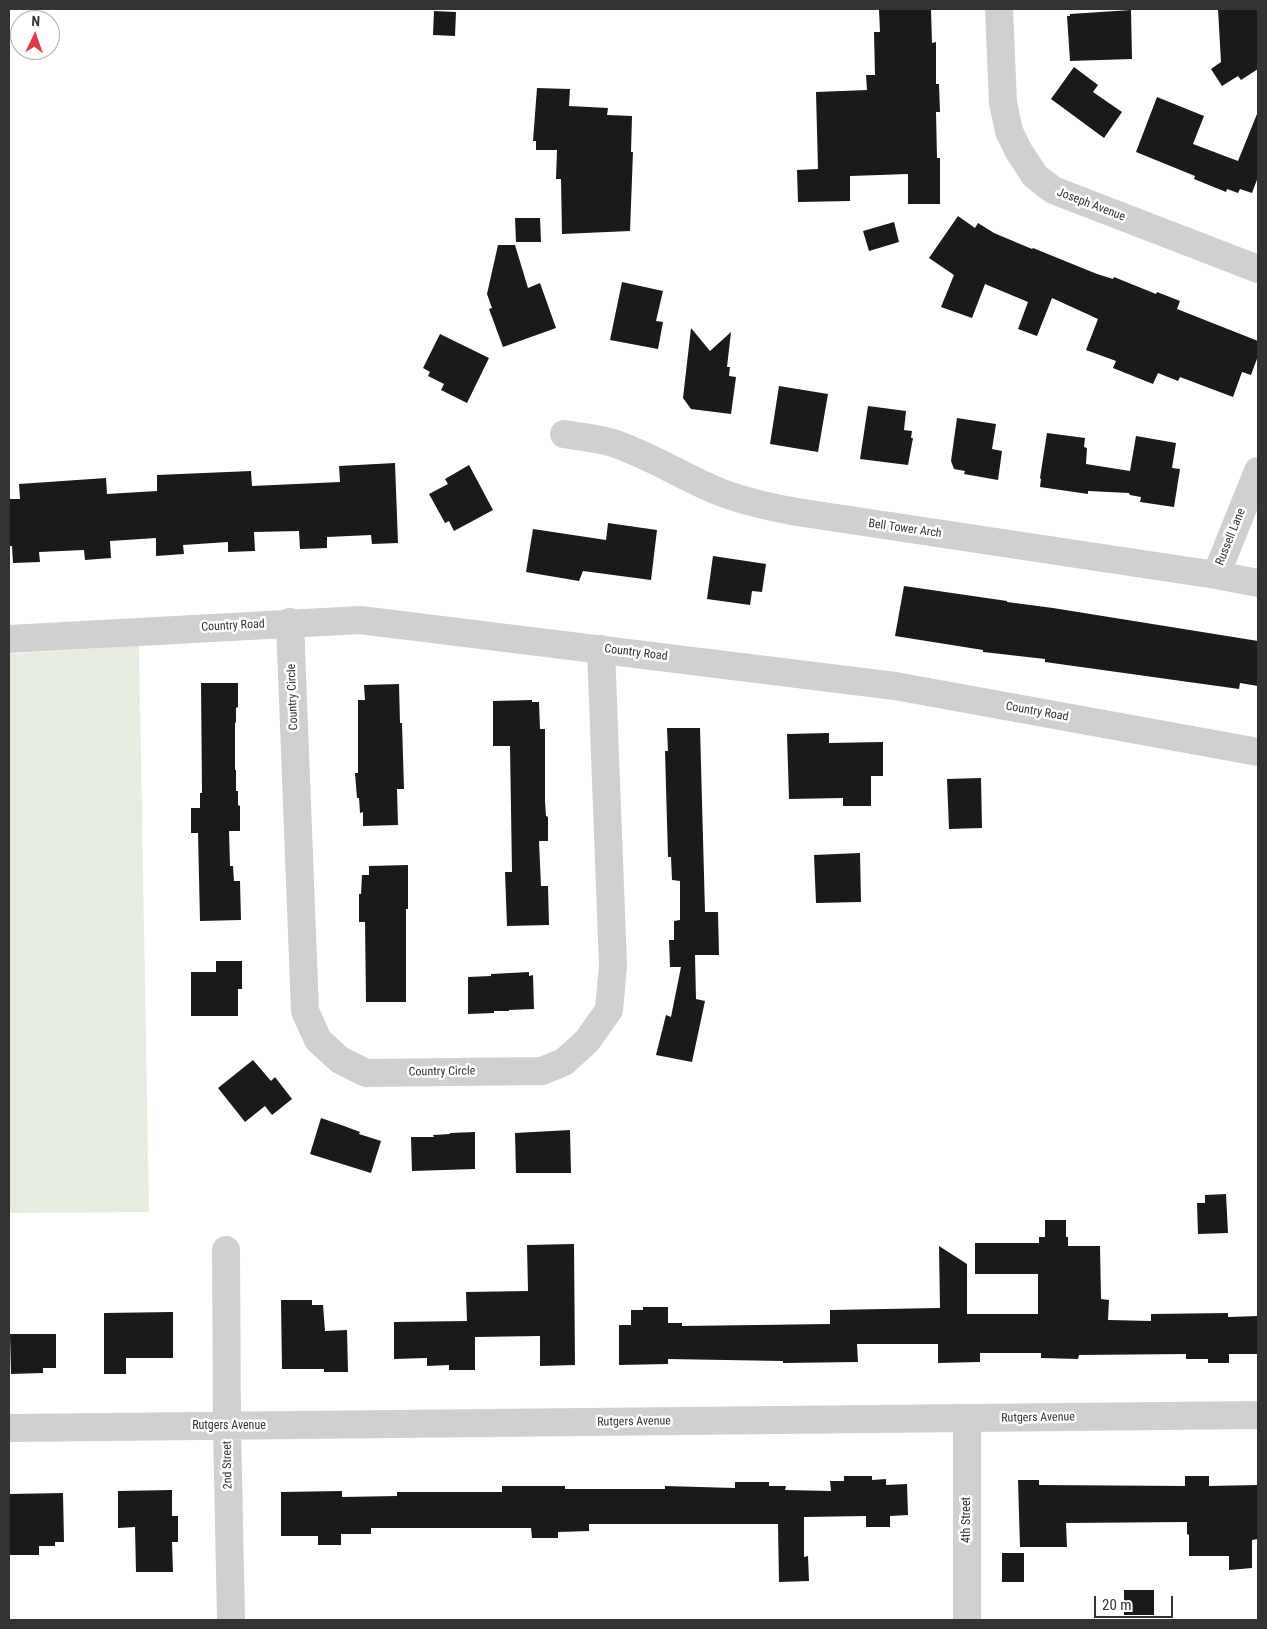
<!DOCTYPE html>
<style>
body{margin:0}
#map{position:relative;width:1267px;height:1629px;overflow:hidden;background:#fff;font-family:"Roboto Condensed",sans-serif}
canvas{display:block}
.frame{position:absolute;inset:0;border:10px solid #333;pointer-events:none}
.north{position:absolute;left:10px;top:10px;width:50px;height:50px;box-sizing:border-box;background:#fff;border:1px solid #adadad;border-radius:50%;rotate:3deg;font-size:14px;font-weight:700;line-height:20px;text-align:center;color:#333}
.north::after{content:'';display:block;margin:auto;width:18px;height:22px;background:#e63946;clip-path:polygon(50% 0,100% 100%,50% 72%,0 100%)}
.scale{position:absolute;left:1094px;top:1596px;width:79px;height:22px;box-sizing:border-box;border:2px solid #333;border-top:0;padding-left:6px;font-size:15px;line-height:18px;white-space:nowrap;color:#333;-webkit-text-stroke:4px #fff;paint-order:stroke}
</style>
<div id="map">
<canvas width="1267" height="1629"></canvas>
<div class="frame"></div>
<div class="north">N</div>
<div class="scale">20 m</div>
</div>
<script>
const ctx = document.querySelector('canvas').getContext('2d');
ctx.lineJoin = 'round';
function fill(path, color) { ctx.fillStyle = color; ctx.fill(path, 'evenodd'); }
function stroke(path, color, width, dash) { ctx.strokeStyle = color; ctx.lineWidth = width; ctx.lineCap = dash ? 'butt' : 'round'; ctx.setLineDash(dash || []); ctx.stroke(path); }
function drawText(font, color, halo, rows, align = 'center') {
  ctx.font = font + ' "Roboto Condensed",sans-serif'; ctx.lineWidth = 5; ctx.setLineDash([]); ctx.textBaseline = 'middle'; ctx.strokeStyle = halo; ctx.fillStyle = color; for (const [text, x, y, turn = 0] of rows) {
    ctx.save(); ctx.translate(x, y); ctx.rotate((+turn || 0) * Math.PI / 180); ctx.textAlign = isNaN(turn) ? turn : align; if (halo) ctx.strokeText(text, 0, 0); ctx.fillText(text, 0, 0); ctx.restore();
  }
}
fill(new Path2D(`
 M 139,646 L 149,1212 L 9,1213 L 9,654 Z`), '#e6ecdf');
fill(new Path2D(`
 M 931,9 L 932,43 L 936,42 L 936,84 L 939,84 L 940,112 L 936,112 L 937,158 L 940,158 L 940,204 L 908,204 L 908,174 L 850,176 L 850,201 L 798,202 L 797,170 L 818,169 L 816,92 L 867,90 L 866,75 L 875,75 L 874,32 L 880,32 L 879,10 Z
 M 1218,9 L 1258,9 L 1258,69 L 1241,80 L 1238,76 L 1222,86 L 1211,69 L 1221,62 Z
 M 1131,10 L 1132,59 L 1070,61 L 1067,16 L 1070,16 L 1070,14 Z
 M 434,11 L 456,12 L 455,36 L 433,35 Z
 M 1074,67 L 1098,85 L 1093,92 L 1122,112 L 1104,138 L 1051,99 Z
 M 537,88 L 570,89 L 569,106 L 608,108 L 607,115 L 632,116 L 631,152 L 633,152 L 630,231 L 562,234 L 561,179 L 556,179 L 557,150 L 536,150 L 536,141 L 533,141 Z
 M 1157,97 L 1204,116 L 1193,144 L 1238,161 L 1257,114 L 1258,114 L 1258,177 L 1252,193 L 1240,189 L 1238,193 L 1227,189 L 1226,192 L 1194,179 L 1195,176 L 1136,152 Z
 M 958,216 L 975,228 L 978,223 L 994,233 L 1032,249 L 1033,248 L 1097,274 L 1113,279 L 1114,277 L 1156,294 L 1157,292 L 1180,301 L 1177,309 L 1258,341 L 1258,356 L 1251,375 L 1242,372 L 1233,397 L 1180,377 L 1178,381 L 1158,373 L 1153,384 L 1113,368 L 1116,361 L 1086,350 L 1098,319 L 1052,298 L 1037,336 L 1018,329 L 1028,302 L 985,284 L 972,318 L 941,307 L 954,275 L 929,258 Z
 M 515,218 L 540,218 L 541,242 L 516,242 Z
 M 894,222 L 899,242 L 869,251 L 863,231 Z
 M 498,245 L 515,245 L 528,288 L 540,283 L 556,328 L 503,347 L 489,309 L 492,308 L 487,294 Z
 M 622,282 L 663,291 L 656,321 L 663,322 L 658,349 L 610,340 Z
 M 691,328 L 710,351 L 731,332 L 727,367 L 730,367 L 729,376 L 736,377 L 731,414 L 691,409 L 683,398 Z
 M 440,334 L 489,358 L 467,403 L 441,390 L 444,384 L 428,376 L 430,372 L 423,368 Z
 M 779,386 L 828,394 L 818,452 L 770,444 Z
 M 868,406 L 906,411 L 904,430 L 912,431 L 911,438 L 913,438 L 908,465 L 860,459 Z
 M 957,418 L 996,424 L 992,449 L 1002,451 L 998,480 L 964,474 L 965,471 L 954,469 L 951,461 Z
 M 1047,433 L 1085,438 L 1084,447 L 1087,448 L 1086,464 L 1130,471 L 1136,436 L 1176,443 L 1172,468 L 1180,469 L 1174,507 L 1140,502 L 1141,497 L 1130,495 L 1129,493 L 1088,491 L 1088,494 L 1040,487 L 1041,479 L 1040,478 Z
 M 395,463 L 398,543 L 372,544 L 371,535 L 327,537 L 327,548 L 300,549 L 299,531 L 254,532 L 255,551 L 228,552 L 228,542 L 183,545 L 184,554 L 156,556 L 156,538 L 110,541 L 111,558 L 85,560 L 84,550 L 39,552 L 40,562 L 13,563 L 12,546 L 9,546 L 9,499 L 20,499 L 19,484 L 106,478 L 107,494 L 157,491 L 157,475 L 251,471 L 252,486 L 340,482 L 339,466 Z
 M 469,465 L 493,510 L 454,531 L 449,521 L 445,523 L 429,494 L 448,484 L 445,479 Z
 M 608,523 L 657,530 L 651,580 L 583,571 L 579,581 L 526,572 L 533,529 L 606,540 Z
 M 713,556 L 766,564 L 762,592 L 752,591 L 750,605 L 707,599 Z
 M 904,586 L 1007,601 L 1007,602 L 1053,608 L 1258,641 L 1258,686 L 1240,683 L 1239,689 L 1045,662 L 1045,659 L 983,652 L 983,650 L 895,636 Z
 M 201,683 L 238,683 L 238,707 L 236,708 L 236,723 L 235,722 L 235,770 L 236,770 L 236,791 L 238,791 L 238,805 L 240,806 L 240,831 L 229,831 L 230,866 L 233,866 L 234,881 L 240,881 L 241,920 L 200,921 L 198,833 L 191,833 L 191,808 L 200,808 L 200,793 L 202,793 Z
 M 399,684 L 400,723 L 402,723 L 404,789 L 397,789 L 398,825 L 363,826 L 363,812 L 360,813 L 359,798 L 357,798 L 355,773 L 358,773 L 358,700 L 365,700 L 364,685 Z
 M 532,700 L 532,702 L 539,702 L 540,729 L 545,729 L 545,801 L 546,816 L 548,817 L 548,841 L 539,841 L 541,886 L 548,886 L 549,925 L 507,926 L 505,872 L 512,872 L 510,746 L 493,746 L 493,701 Z
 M 667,728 L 700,728 L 705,912 L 718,912 L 719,955 L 695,955 L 696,999 L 705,1001 L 692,1062 L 656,1055 L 666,1015 L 671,1017 L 681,967 L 670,967 L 669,940 L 674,940 L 674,921 L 680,920 L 680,881 L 672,880 L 671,857 L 668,857 L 665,751 L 668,751 Z
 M 829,733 L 829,743 L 883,742 L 883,776 L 871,776 L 871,806 L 843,806 L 843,798 L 789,799 L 787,734 Z
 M 981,778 L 982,828 L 949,829 L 947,779 Z
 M 860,853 L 861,902 L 816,903 L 814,855 Z
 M 408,865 L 408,909 L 406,909 L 406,1002 L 366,1002 L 365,922 L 359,922 L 359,894 L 361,894 L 362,875 L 369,875 L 369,866 Z
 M 216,961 L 242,961 L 242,989 L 238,989 L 238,1016 L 191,1016 L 191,972 L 216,972 Z
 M 529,972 L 529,976 L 533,975 L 534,1009 L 509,1010 L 509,1011 L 494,1011 L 494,1013 L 468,1014 L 468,977 L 491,976 L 491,974 Z
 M 253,1060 L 271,1081 L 275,1077 L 292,1099 L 272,1115 L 265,1106 L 245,1122 L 218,1088 Z
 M 321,1118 L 344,1126 L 360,1132 L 359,1134 L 381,1141 L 371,1173 L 310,1154 Z
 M 570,1130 L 571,1173 L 516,1173 L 515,1133 Z
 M 475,1132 L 475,1169 L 412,1171 L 411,1137 L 434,1137 L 433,1135 L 450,1134 L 450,1133 Z
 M 1226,1194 L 1228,1233 L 1198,1234 L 1197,1203 L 1205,1203 L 1205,1195 Z
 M 1045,1220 L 1066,1220 L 1066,1237 L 1068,1237 L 1068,1246 L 1100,1246 L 1101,1299 L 1109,1300 L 1108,1320 L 1151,1321 L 1151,1314 L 1228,1313 L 1228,1317 L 1258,1316 L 1258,1354 L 1229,1354 L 1229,1363 L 1208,1363 L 1208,1359 L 1186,1359 L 1186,1354 L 1079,1355 L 1078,1359 L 1041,1358 L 1041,1353 L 980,1353 L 980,1362 L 938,1363 L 938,1344 L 857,1344 L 858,1362 L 783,1363 L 783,1361 L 668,1359 L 668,1364 L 619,1365 L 619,1325 L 631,1325 L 631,1310 L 643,1310 L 643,1307 L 668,1307 L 668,1323 L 682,1323 L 682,1326 L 830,1324 L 830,1310 L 940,1308 L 939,1246 L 967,1264 L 967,1314 L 1038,1314 L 1038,1274 L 975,1274 L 975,1243 L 1039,1243 L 1039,1237 L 1045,1237 Z
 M 574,1244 L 575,1365 L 540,1366 L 540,1336 L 475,1337 L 475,1370 L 449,1370 L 449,1365 L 427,1366 L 427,1358 L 394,1359 L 394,1322 L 467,1321 L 466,1292 L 528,1291 L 527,1245 Z
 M 281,1300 L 312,1300 L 312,1305 L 323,1305 L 325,1331 L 347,1330 L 348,1372 L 324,1372 L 324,1369 L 282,1369 Z
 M 173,1312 L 173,1358 L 126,1358 L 126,1374 L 104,1374 L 104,1313 Z
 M 10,1334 L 56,1334 L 56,1368 L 43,1368 L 43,1373 L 11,1374 Z
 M 844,1476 L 872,1476 L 872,1480 L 886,1479 L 886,1485 L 907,1484 L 908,1515 L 890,1516 L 890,1527 L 866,1527 L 866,1516 L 804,1517 L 804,1557 L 808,1556 L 809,1581 L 779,1582 L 778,1524 L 589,1524 L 589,1531 L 558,1532 L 558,1538 L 532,1538 L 531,1528 L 371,1528 L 371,1534 L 341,1534 L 341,1545 L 318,1545 L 318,1536 L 281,1536 L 281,1492 L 342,1491 L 342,1497 L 397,1496 L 397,1492 L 502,1492 L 502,1486 L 565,1486 L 565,1489 L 665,1489 L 665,1486 L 735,1488 L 735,1482 L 769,1482 L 769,1486 L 786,1486 L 785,1490 L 831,1491 L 830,1481 L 844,1481 Z
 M 1185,1476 L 1209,1476 L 1209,1486 L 1258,1485 L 1258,1539 L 1252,1540 L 1252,1568 L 1229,1570 L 1229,1556 L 1189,1556 L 1189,1535 L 1187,1534 L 1187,1522 L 1066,1523 L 1067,1547 L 1020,1547 L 1018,1480 L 1039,1480 L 1039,1485 L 1185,1486 Z
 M 172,1490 L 172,1516 L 178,1516 L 178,1542 L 172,1542 L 173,1572 L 136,1572 L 135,1527 L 118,1528 L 118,1491 Z
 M 63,1493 L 64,1542 L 55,1542 L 55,1546 L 39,1546 L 39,1555 L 9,1555 L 9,1494 Z
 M 1002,1553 L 1024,1553 L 1024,1582 L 1002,1582 Z
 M 1124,1590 L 1154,1590 L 1154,1615 L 1124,1615 Z`), '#1a1a1a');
stroke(new Path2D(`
 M 999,9 L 1003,103 L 1009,131 L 1018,150 L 1035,176 L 1053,190 L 1258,269
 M 564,434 C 580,437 598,438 613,443 C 649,455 680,475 715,490 C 741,501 769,507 797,512 L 1216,575 L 1258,583
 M 1216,575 L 1258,471
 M 290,622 L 305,1011 L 318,1040 L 340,1060 L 366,1073 L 542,1071 L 564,1062 L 587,1041 L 609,1010 L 613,966 L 601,649
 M 9,639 L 360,620 L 895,686 L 1258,752
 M 226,1250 L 227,1427 L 231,1620
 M 967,1419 L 967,1620
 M 9,1428 L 1258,1415`), '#d0d0d0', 28);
drawText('12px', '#333', '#fff', [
 ["Joseph Avenue",1091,205,21],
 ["Bell Tower Arch",905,529,8],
 ["Russell Lane",1231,537,-68],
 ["Country Road",233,626,-3],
 ["Country Road",636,653,7],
 ["Country Circle",293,697,-92],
 ["Country Road",1037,712,10],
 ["Country Circle",442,1072,-1],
 ["Rutgers Avenue",1038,1418,-1],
 ["Rutgers Avenue",634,1422,-1],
 ["Rutgers Avenue",229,1426],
 ["2nd Street",228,1465,-91],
 ["4th Street",967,1520,-90]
]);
</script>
